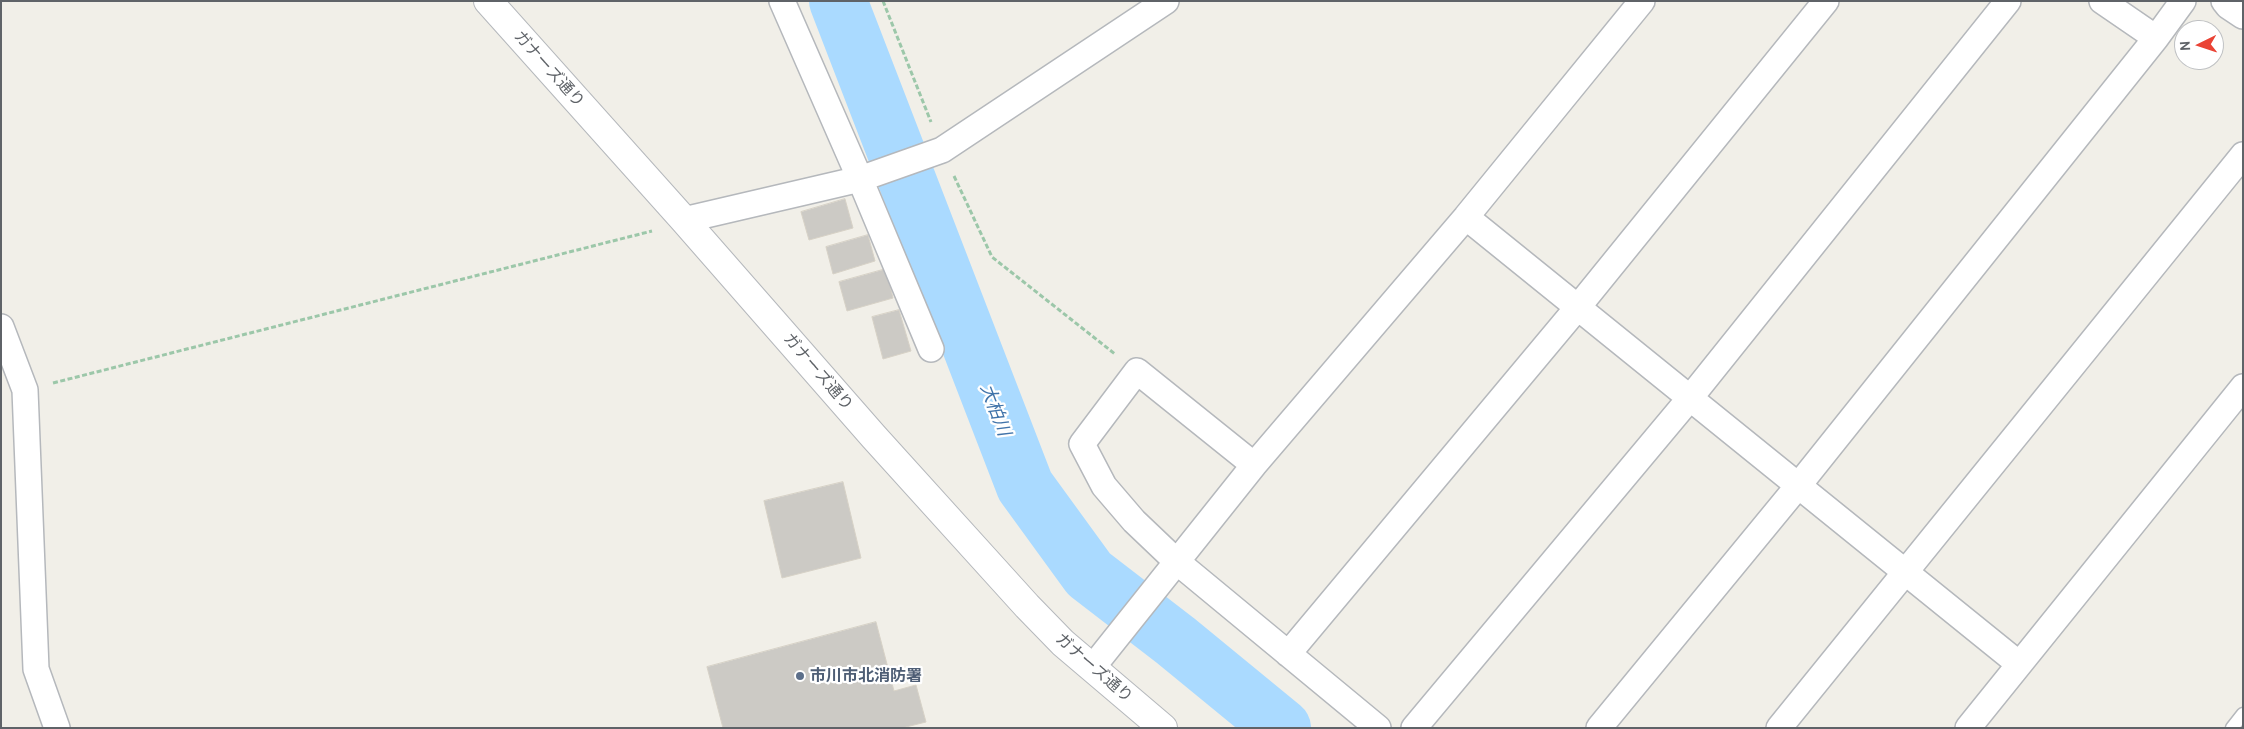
<!DOCTYPE html>
<meta charset="utf-8">
<style>
body{margin:0}
#map{position:relative;width:2244px;height:729px;overflow:hidden;background:#f1efe8;font-family:Cabin,sans-serif}
canvas{display:block}
.frame{position:absolute;inset:0;border:2px solid #5f6368;pointer-events:none}
.north{position:absolute;left:2174px;top:20px;width:50px;height:50px;box-sizing:border-box;background:#fff;border:1px solid #bfc1c3;border-radius:50%;rotate:266deg;font-size:14px;font-weight:700;line-height:20px;text-align:center;color:#5f6368}
.north::after{content:'';display:block;margin:auto;width:18px;height:22px;background:#ea4335;clip-path:polygon(50% 0,100% 100%,50% 72%,0 100%)}
</style>
<div id="map">
<canvas width="2244" height="729"></canvas>
<div class="frame"></div>
<div class="north">N</div>
</div>
<script>
const ctx = document.querySelector('canvas').getContext('2d');
ctx.lineJoin = 'round';
function stroke(path, color, width, dash) { ctx.strokeStyle = color; ctx.lineWidth = width; ctx.lineCap = dash ? 'butt' : 'round'; ctx.setLineDash(dash || []); ctx.stroke(path); }
function fill(path, color) { ctx.fillStyle = color; ctx.fill(path, 'evenodd'); }
function drawText(font, color, halo, rows, align = 'center') {
  ctx.font = font + ' Cabin,"Noto Sans JP",sans-serif'; ctx.lineWidth = 4.5; ctx.setLineDash([]); ctx.textBaseline = 'middle'; ctx.strokeStyle = halo; ctx.fillStyle = color; for (const [text, x, y, turn = 0] of rows) {
    ctx.save(); ctx.translate(x, y); ctx.rotate((+turn || 0) * Math.PI / 180); ctx.textAlign = isNaN(turn) ? turn : align; if (halo) ctx.strokeText(text, 0, 0); ctx.fillText(text, 0, 0); ctx.restore();
  }
}
stroke(new Path2D(`
 M 838,1 L 1025,486 L 1089,574 L 1176,641 L 1282,728`), '#aadaff', 58);
const building = new Path2D(`
 M 845,199 L 853,228 L 809,240 L 801,212 Z
 M 868,235 L 875,261 L 833,274 L 826,247 Z
 M 886,269 L 893,298 L 847,311 L 839,282 Z
 M 899,310 L 911,351 L 883,359 L 872,317 Z
 M 843,482 L 861,558 L 782,578 L 764,501 Z
 M 876,622 L 894,691 L 916,685 L 926,722 L 902,728 L 723,728 L 707,667 Z`);
fill(building, '#cccac5');
stroke(building, '#d6d1c6', 1);
const service = new Path2D(`
 M 2232,728 L 2243,714`);
const minor = new Path2D(`
 M 782,1 L 860,179 L 931,349
 M 2102,1 L 2156,38
 M 2224,1 L 2228,6 L 2243,16
 M 1466,217 L 2019,664
 M 684,220 L 860,179 L 942,150 L 1166,1
 M 1,327 L 25,390 L 36,669 L 57,728
 M 1254,465 L 1137,371 L 1082,444 L 1104,486 L 1134,521 L 1176,561 L 1378,728
 M 1288,654 L 1578,307 L 1826,1
 M 1092,668 L 1254,465 L 1466,217 L 1642,1
 M 1414,728 L 1690,398 L 2008,1
 M 1599,728 L 1798,486 L 2156,38 L 2183,1
 M 1779,728 L 2243,155
 M 1968,728 L 2243,387`);
const tertiary = new Path2D(`
 M 488,1 L 684,220 L 874,437 L 1027,606 L 1063,643 L 1163,728`);
stroke(service, '#b5b8bc', 15);
stroke(minor, '#b5b8bc', 28);
stroke(tertiary, '#b5b8bc', 30);
stroke(new Path2D(`
 M 883,1 L 931,122
 M 954,176 L 992,257 L 1115,354
 M 53,383 L 652,231`), '#9cc7a9', 3, [5, 2.5]);
stroke(service, '#fff', 12);
stroke(minor, '#fff', 25);
stroke(tertiary, '#fff', 28);
for (const [x, y, r, color] of [
 [800,676,5,"#5c6f8a"]
]) { const dot = new Path2D(); dot.arc(x, y, r, 0, 2 * Math.PI); ctx.fillStyle = color; ctx.fill(dot); stroke(dot, '#fff', 2); }
drawText('16px', '#5f6368', '#fff', [
 ["ガナーズ通り",549,69,48],
 ["ガナーズ通り",818,372,49],
 ["ガナーズ通り",1094,668,41]
]);
drawText('bold 16px', '#4e5e75', '#fff', [
 ["市川市北消防署",810,676]
], 'left');
drawText('italic 18px', '#4174aa', '#fff', [
 ["大柏川",995,410,69]
]);
</script>
